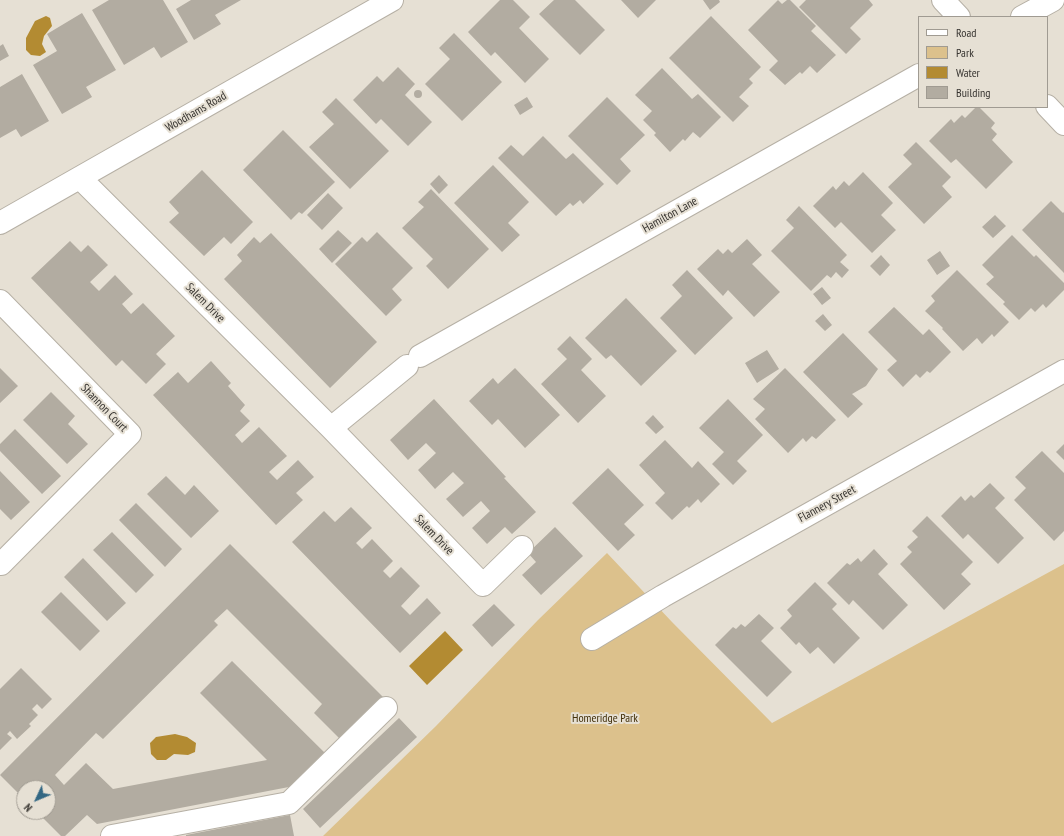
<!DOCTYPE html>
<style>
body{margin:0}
#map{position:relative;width:1064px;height:836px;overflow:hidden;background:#e6e0d4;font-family:"PT Sans Narrow",sans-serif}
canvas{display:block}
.legend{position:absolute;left:918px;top:16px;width:130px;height:92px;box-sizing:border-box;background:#e6e0d4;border:1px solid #a09b92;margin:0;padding:5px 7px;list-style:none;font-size:12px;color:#373430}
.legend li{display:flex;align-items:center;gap:8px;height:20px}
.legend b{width:20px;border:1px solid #a09b92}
.north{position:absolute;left:16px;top:780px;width:40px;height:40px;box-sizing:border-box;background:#e6e0d4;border:1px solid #a09b92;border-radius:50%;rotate:226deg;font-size:11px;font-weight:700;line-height:16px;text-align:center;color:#373430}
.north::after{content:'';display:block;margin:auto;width:14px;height:18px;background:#326783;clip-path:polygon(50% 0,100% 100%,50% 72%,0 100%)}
</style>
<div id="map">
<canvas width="1064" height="836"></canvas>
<ul class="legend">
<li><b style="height:5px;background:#fff"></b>Road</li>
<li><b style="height:11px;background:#dcc18c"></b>Park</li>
<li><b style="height:11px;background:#b38b32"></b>Water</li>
<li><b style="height:11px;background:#b2aca1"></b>Building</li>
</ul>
<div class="north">N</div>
</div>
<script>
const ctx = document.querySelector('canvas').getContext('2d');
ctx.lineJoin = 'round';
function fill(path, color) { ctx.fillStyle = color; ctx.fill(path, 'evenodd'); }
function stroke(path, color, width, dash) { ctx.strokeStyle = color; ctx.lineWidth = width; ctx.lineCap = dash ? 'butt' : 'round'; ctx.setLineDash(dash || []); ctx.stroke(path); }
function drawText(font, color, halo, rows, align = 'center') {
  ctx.font = font + ' "PT Sans Narrow",sans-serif'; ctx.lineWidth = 4; ctx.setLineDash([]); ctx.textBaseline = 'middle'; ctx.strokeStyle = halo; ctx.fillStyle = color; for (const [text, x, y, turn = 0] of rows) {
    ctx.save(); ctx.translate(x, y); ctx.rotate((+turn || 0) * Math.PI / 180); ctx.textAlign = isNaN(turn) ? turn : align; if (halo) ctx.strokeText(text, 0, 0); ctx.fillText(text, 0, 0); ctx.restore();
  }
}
fill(new Path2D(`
 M 607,553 L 672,622 L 772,723 L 1064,564 L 1064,836 L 323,836 L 436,726 L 538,620 Z`), '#dcc18c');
fill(new Path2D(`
 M 46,16 L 50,18 L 52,26 L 44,36 L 42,44 L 46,52 L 40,56 L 31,55 L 26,50 L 26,38 L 35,21 Z
 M 445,631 L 463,650 L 427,685 L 409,666 Z
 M 175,734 L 187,737 L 196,743 L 195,752 L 188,755 L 174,754 L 166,760 L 157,760 L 151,754 L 150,743 L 156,737 Z`), '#b38b32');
fill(new Path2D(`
 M 109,0 L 163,0 L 188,42 L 161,58 L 154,47 L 124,65 L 92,10 Z
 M 191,0 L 241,0 L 215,15 L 221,24 L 194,40 L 176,9 Z
 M 500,0 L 513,0 L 530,17 L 519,28 L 549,59 L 525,83 L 495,52 L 491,56 L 468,32 Z
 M 554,0 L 575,0 L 605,30 L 580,55 L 539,14 Z
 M 621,0 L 656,0 L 638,18 Z
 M 703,0 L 719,0 L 720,2 L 710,10 Z
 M 778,0 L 782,4 L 787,0 L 790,0 L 816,26 L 811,31 L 836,55 L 817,73 L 810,66 L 802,74 L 800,72 L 785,85 L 769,70 L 778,61 L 748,30 Z
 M 806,0 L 869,0 L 873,5 L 850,28 L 861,39 L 846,54 L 799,7 Z
 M 82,13 L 116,70 L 86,87 L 92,97 L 62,114 L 33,65 L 57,51 L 47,34 Z
 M 711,16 L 761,67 L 749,79 L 753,83 L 739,97 L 749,106 L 733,122 L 669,58 Z
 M 454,33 L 502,82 L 462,121 L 425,84 L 450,59 L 439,48 Z
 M 3,44 L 9,56 L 0,61 L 0,46 Z
 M 398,67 L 415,84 L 405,95 L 432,122 L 408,146 L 381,119 L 376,124 L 353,100 L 377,76 L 383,82 Z
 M 662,68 L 692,99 L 698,94 L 721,117 L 700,138 L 693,132 L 685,141 L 683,139 L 670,152 L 654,135 L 656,133 L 643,120 L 652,111 L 635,95 Z
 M 22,74 L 49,121 L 21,137 L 16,129 L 0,138 L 0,87 Z
 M414 94a4 4 0 1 1 8 0a4 4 0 1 1-8 0Z
 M 527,97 L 533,107 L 520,115 L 514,105 Z
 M 607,97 L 645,135 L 620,159 L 631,171 L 617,185 L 568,136 Z
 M 336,98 L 389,151 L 350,189 L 309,147 L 334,124 L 322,112 Z
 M 976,107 L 979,107 L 995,123 L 991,128 L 997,134 L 992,140 L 1013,162 L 986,189 L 956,159 L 951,163 L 929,141 L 951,119 L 954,123 L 962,115 L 965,118 Z
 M 283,130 L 335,182 L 302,214 L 299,212 L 291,220 L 243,170 Z
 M 543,136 L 566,159 L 573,153 L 604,184 L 583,204 L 580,200 L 573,206 L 570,203 L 556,216 L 498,158 L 511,145 L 523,156 Z
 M 916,142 L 951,177 L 942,186 L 952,197 L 924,224 L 888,187 L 912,164 L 903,155 Z
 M 493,165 L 529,202 L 508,223 L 520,235 L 502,252 L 454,203 Z
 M 202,170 L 253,222 L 231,244 L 224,237 L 204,256 L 169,222 L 179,213 L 169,202 Z
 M 863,172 L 893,203 L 881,215 L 896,230 L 872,253 L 841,222 L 835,228 L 813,206 L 833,186 L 836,190 L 844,181 L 849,186 Z
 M 439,175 L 448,185 L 439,194 L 430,184 Z
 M 431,189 L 489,249 L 448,289 L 426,266 L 433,259 L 402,228 L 424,207 L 418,202 Z
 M 328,193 L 343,208 L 322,230 L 307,215 Z
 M 1051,201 L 1063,213 L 1064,212 L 1064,273 L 1022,230 Z
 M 799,206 L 847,255 L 840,262 L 849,270 L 842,278 L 836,272 L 831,278 L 827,275 L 811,291 L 771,251 L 794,228 L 786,220 Z
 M 995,215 L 1006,226 L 993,238 L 982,227 Z
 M 338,230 L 352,243 L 332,263 L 319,249 Z
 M 377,232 L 413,268 L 392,289 L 402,300 L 386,316 L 335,264 L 362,237 L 367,242 Z
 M 271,233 L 377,342 L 330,388 L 224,279 L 242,261 L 237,255 L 254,237 L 260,243 Z
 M 1012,235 L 1034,257 L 1036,255 L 1064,283 L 1064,290 L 1046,308 L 1043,304 L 1035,312 L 1031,308 L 1019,320 L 1003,304 L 1005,302 L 986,284 L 994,277 L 982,265 Z
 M 747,239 L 762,255 L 752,264 L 780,292 L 754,317 L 728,290 L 723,296 L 697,269 L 718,249 L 723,254 L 728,249 L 732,253 Z
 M 70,241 L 81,252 L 88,245 L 108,265 L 90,282 L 99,291 L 115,275 L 133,294 L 122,304 L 131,314 L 143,303 L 175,336 L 156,354 L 166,364 L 146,384 L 122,360 L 116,366 L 31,278 Z
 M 940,251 L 950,266 L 937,275 L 927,260 Z
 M 881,255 L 890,265 L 880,276 L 870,266 Z
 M 687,270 L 733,318 L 695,355 L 660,318 L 682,296 L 672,285 Z
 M 957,270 L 1009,322 L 994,337 L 992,334 L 982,344 L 977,338 L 963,351 L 942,329 L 943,328 L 925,311 L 935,301 L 931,296 Z
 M 822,287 L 831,298 L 822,305 L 813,294 Z
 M 626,298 L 677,351 L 641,386 L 611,355 L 606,359 L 585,338 Z
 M 894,307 L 923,335 L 929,329 L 951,352 L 930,373 L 927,371 L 920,378 L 916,374 L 903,387 L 887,370 L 897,361 L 868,332 Z
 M 823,314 L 832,325 L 825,331 L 815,321 Z
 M 843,333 L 878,369 L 866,386 L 852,394 L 863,404 L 848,418 L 803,372 Z
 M 570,336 L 592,359 L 581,370 L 606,396 L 578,423 L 541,384 L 567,359 L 557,349 Z
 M 767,350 L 779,369 L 757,383 L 745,363 Z
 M 211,361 L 231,383 L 228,386 L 245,405 L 240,411 L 250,421 L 235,435 L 242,443 L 259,427 L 287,456 L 269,472 L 277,480 L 298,460 L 314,477 L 296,493 L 303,500 L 276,525 L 153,395 L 178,372 L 188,383 Z
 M 0,368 L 18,386 L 0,403 Z
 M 515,368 L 560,415 L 525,448 L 498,419 L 492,425 L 469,401 L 493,378 L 498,384 Z
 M 785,368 L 836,420 L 816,439 L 812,436 L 806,442 L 803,438 L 788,453 L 755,419 L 765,409 L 753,399 Z
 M 51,392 L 75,416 L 68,424 L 88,444 L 67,464 L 23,420 Z
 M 434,399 L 506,477 L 504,478 L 536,512 L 512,534 L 505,527 L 487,544 L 472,528 L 490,511 L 481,501 L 463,517 L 446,499 L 464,483 L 453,472 L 435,489 L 418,470 L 436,453 L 426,443 L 408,460 L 390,440 Z
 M 728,399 L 763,435 L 737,461 L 747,471 L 733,485 L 712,464 L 724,452 L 699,428 Z
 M 653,415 L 664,427 L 656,434 L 645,423 Z
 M 15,429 L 61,476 L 42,494 L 0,451 L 0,444 Z
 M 665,440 L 692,468 L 698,461 L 720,484 L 701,503 L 698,499 L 689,508 L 687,506 L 672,520 L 655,503 L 665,493 L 639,465 Z
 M 1064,444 L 1064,460 L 1056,452 Z
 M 1042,451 L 1064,473 L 1064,531 L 1054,541 L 1014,500 L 1026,488 L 1015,477 Z
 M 608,468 L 644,505 L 624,524 L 635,535 L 618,551 L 572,503 Z
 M 0,471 L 30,502 L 11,520 L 0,509 Z
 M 166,476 L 185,495 L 194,485 L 219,511 L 191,538 L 147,494 Z
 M 990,483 L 1005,498 L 995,508 L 1024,538 L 998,564 L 968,534 L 963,539 L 941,516 L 961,496 L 965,501 L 971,495 L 974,498 Z
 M 136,503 L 182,549 L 165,567 L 119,520 Z
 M 351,507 L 372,528 L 356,543 L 362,549 L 372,539 L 393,561 L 383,571 L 390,578 L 401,567 L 420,586 L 401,606 L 410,615 L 427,598 L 441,613 L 400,653 L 292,542 L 324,511 L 335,522 Z
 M 927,516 L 973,562 L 961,574 L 971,584 L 944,610 L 900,564 L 912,552 L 907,547 L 918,537 L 912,531 Z
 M 555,527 L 583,556 L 541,595 L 522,575 L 536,562 L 528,553 Z
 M 112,532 L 154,575 L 136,593 L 93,550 Z
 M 230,544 L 384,698 L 341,740 L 314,713 L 322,704 L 227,609 L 214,621 L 218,625 L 103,739 L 96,733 L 55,775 L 64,785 L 86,763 L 113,789 L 267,760 L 200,693 L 232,661 L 326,754 L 294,786 L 97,824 L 87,815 L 65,836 L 61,836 L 37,812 L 48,812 L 48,788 L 24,788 L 24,799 L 0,775 Z
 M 874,549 L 888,564 L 878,574 L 908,605 L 883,630 L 853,600 L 849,605 L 827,583 L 847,563 L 850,565 L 858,558 L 861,562 Z
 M 83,558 L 126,603 L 107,621 L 64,577 Z
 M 815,582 L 837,604 L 832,609 L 860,638 L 834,664 L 818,647 L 810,654 L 799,642 L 796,645 L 780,628 L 792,616 L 787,610 Z
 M 61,592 L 100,631 L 80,651 L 41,612 Z
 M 494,604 L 515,625 L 492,647 L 472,625 Z
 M 759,614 L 774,628 L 761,641 L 792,672 L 767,697 L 715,645 L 733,627 L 736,629 L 741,624 L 745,627 Z
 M 21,668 L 52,699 L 42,709 L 37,704 L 32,709 L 38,715 L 29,724 L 31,726 L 17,739 L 10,731 L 7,734 L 12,738 L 0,750 L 0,689 Z
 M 399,718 L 417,737 L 320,828 L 303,809 Z
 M 290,815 L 294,836 L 186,836 L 186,835 Z`), '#b2aca1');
const minor = new Path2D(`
 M 943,0 L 959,17
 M 1022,17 L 1053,0
 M 1047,106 L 1064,124
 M 80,178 L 331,428 L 483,585 L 522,547
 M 0,223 L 392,0
 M 0,301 L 130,434 L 1,564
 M 420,356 L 919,75
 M 331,428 L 407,366
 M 592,639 L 663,596 L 1064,371
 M 112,836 L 289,803 L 386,708`);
stroke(minor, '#b6b0a5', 24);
stroke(minor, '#fff', 22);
drawText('12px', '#373430', '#e6e0d4', [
 ["Woodhams Road",196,112,-30],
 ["Hamilton Lane",670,215,-29],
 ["Salem Drive",205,303,45],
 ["Shannon Court",104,408,46],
 ["Flannery Street",827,504,-29],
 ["Salem Drive",434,535,46]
]);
drawText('12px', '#42300a', '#e6e0d4', [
 ["Homeridge Park",605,719]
]);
</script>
